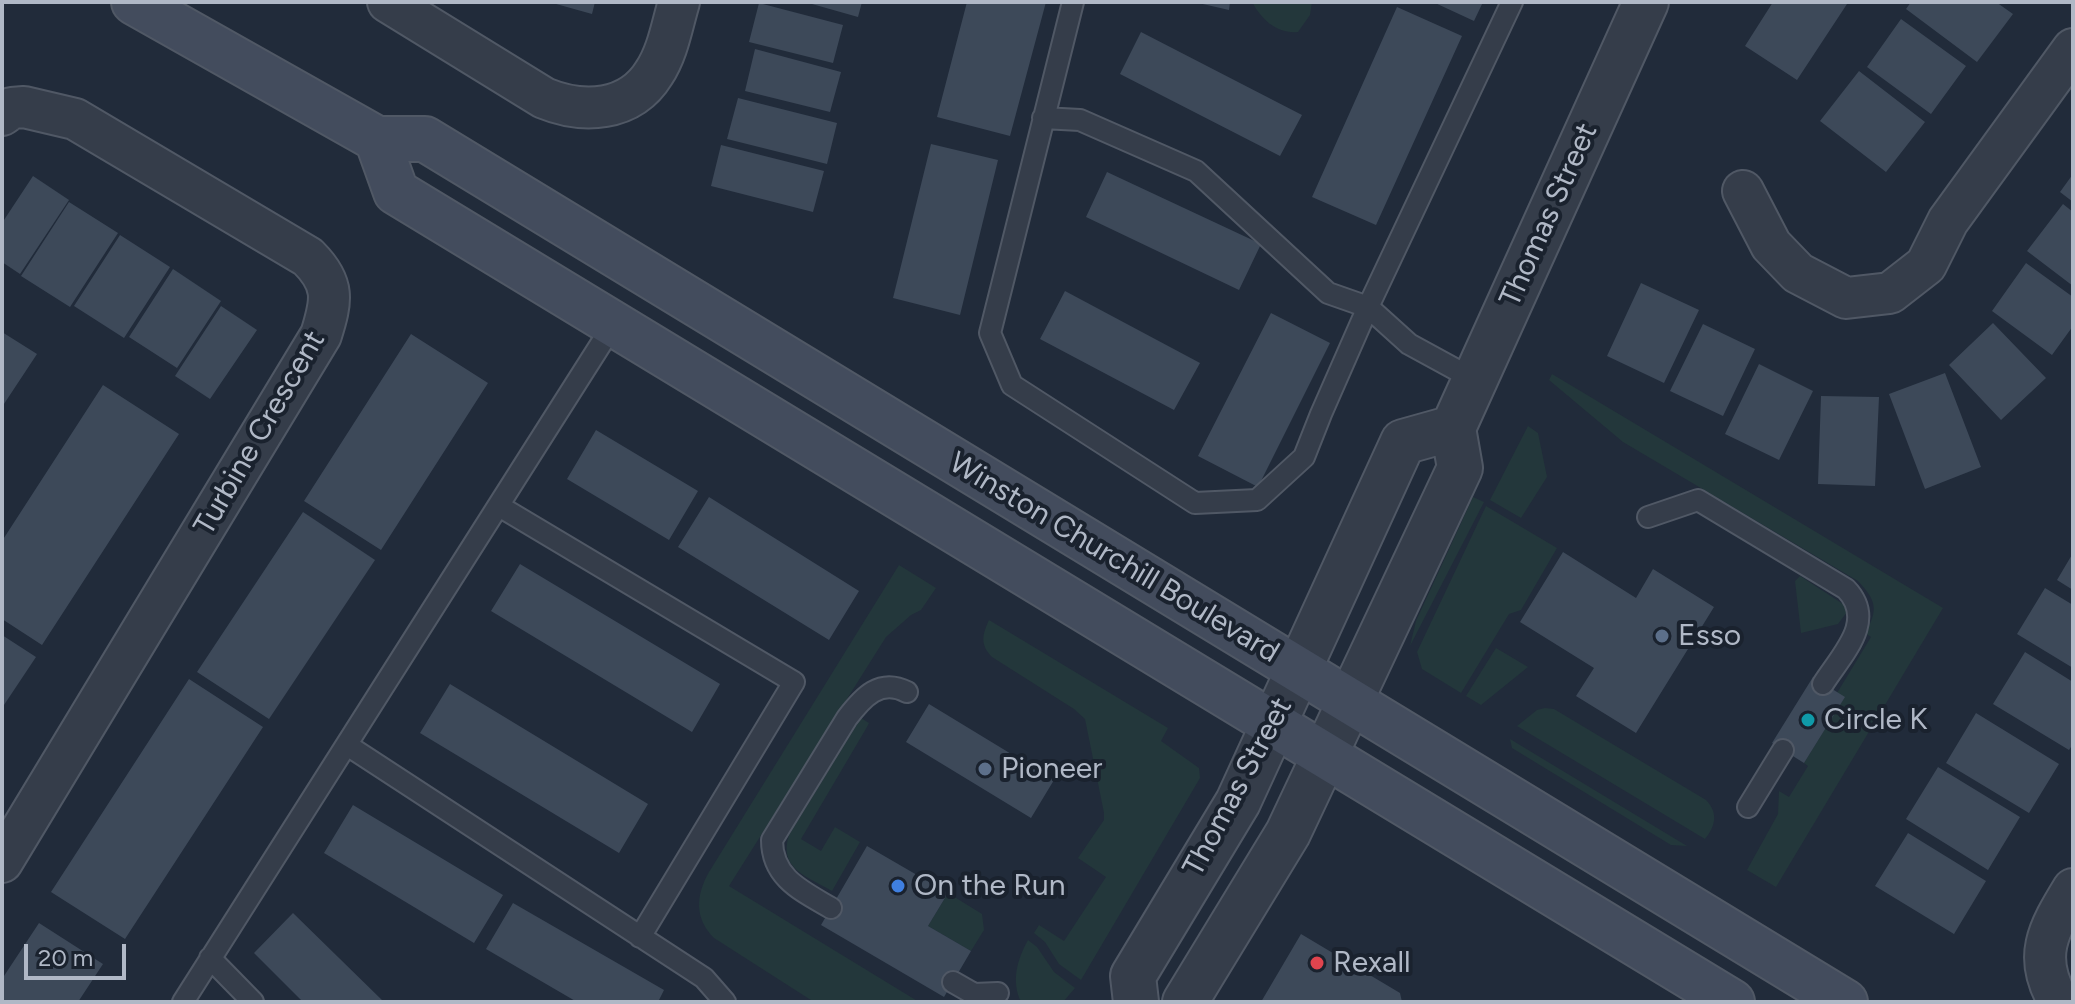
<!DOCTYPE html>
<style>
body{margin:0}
#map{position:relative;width:2075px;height:1004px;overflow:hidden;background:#212b3a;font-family:Figtree,sans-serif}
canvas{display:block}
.frame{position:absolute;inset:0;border:4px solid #b0b8c6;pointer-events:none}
.scale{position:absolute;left:24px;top:944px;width:102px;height:36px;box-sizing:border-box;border:4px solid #b0b8c6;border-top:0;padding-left:10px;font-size:24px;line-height:28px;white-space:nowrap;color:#b0b8c6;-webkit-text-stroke:6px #1a222e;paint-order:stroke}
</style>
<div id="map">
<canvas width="2075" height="1004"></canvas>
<div class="frame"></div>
<div class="scale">20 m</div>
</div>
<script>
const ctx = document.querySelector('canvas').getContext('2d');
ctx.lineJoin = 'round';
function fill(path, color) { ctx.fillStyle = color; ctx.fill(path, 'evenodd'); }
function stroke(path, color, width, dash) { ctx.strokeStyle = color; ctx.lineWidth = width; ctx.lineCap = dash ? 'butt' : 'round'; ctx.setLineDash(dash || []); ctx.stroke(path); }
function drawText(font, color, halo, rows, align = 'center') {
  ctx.font = font + ' Figtree,sans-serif'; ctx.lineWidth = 8; ctx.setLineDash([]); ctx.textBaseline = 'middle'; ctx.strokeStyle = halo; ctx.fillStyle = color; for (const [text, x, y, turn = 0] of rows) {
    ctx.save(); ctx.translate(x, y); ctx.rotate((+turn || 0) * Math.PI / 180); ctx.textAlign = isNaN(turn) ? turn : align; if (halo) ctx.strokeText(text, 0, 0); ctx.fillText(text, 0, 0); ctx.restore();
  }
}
fill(new Path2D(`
 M 1252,2 L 1312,2 L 1310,15 L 1298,32 C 1277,34 1262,20 1252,2 Z
 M 1552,374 L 1943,608 L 1776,887 L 1747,870 L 1778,814 L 1779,791 L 1789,797 L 1808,766 L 1804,763 L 1844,698 L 1837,693 L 1871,637 L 1865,633 C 1879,610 1876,600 1858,581 L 1623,442 L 1549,380 Z
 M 1528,426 L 1538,433 L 1547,477 L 1521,518 L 1490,500 Z
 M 1473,497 L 1484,502 L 1410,646 L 1416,621 Z
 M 1486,506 L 1557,548 L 1521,610 L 1509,614 L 1461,693 L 1422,669 L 1417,652 Z
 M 899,565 L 936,588 L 921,610 L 911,615 L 886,637 L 729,886 L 919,1002 L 814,1002 L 714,938 C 694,918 696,895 709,872 Z
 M 1800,576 L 1846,606 L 1847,612 L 1838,624 L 1801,633 L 1795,581 Z
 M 989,620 L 1168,728 L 1161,741 L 1199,768 L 1200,778 L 1081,980 L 1059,964 L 1045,942 L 1034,933 L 1039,925 L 1064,941 L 1106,877 L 1078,858 L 1104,820 L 1104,813 L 1085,719 L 1074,709 L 992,657 C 980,645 982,635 989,620 Z
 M 1496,648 L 1528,667 L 1481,705 L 1466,696 Z
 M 1545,708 L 1554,709 L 1706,800 C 1719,813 1715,827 1705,839 L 1517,726 L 1537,710 Z
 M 861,718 L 869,723 L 867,727 L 801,839 L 821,851 L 835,827 L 860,842 L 832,891 C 807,876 778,869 789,835 Z
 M 1510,739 L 1687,846 L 1671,845 L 1512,748 Z
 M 948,893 L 982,914 L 984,930 L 971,951 L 928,926 Z
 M 1028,940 L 1037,947 L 1054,972 L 1075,988 L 1063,1002 L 1021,1002 C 1011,981 1017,960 1028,940 Z`), '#23373b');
fill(new Path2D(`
 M 549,2 L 595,2 L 592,14 Z
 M 805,2 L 862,2 L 858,17 Z
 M 967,2 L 1046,2 L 1010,136 L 937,117 Z
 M 1194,2 L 1230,2 L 1229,10 Z
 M 1433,2 L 1483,2 L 1474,21 Z
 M 1773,2 L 1847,4 L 1797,80 L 1745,46 Z
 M 1911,2 L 1996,2 L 2013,14 L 1977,62 L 1906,9 Z
 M 759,3 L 843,25 L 833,63 L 749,42 Z
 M 1397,7 L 1462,36 L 1376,225 L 1312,197 Z
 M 1901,19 L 1966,66 L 1931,114 L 1867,67 Z
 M 1141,32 L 1302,115 L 1280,156 L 1120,74 Z
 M 755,49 L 841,72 L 830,112 L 745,91 Z
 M 1859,71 L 1925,122 L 1886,172 L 1820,121 Z
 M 738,98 L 837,123 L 827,164 L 727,139 Z
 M 931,144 L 998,160 L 960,315 L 893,298 Z
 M 721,145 L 824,171 L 813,212 L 711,186 Z
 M 1107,172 L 1261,244 L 1239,290 L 1086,217 Z
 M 2073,174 L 2073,202 L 2060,192 Z
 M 33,176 L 69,200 L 20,274 L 2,262 L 2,223 Z
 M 69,202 L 118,233 L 70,307 L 21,276 Z
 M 2063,204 L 2073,212 L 2073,286 L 2027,251 Z
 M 120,235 L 170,267 L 124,338 L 74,306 Z
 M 2026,263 L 2073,297 L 2073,326 L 2052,355 L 1992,311 Z
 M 173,269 L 221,301 L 177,368 L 129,337 Z
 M 1641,283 L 1699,310 L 1664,383 L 1607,356 Z
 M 1065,291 L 1200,363 L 1174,410 L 1040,339 Z
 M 221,306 L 257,330 L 210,399 L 175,376 Z
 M 1271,313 L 1330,343 L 1258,487 L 1198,456 Z
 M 1993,323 L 2046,378 L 2001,420 L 1949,365 Z
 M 1703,324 L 1755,349 L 1723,416 L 1670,391 Z
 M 2,332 L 37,354 L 2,407 Z
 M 411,334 L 488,383 L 381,550 L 304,501 Z
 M 1759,364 L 1813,391 L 1779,460 L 1725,434 Z
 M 1945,373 L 1981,467 L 1925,489 L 1889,394 Z
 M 103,385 L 179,434 L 42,645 L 2,619 L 2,541 Z
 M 1821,396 L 1879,397 L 1875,486 L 1818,484 Z
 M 596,430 L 698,491 L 669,540 L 567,479 Z
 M 709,497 L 859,591 L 829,640 L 678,547 Z
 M 303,512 L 375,560 L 269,719 L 197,672 Z
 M 1563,552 L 1636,598 L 1653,569 L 1714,607 L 1636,733 L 1576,696 L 1594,668 L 1520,622 Z
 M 2073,553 L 2073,590 L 2057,580 Z
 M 520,564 L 720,684 L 692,732 L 491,611 Z
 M 2045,588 L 2073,605 L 2073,668 L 2017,634 Z
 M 2,635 L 36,657 L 2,708 Z
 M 2025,652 L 2073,682 L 2073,744 L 2069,750 L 1993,704 Z
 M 1813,677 L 1845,697 L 1804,763 L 1772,743 Z
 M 189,679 L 263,727 L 125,939 L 51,892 Z
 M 450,684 L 648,804 L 619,853 L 420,733 Z
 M 929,704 L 1054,780 L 1031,818 L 906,742 Z
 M 1976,713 L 2059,764 L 2029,813 L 1946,763 Z
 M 1938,767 L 2020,817 L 1988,870 L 1906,819 Z
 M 353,805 L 503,895 L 474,943 L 324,853 Z
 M 1908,833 L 1986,881 L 1954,934 L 1875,886 Z
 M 867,846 L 948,893 L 928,926 L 971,951 L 944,997 L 821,925 Z
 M 513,903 L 664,990 L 658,1002 L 577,1002 L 486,949 Z
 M 293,913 L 384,1002 L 303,1002 L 254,953 Z
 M 39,923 L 103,964 L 78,1002 L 2,1002 L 2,979 Z
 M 1301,934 L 1400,993 L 1402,1002 L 1261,1002 Z`), '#3d4959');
const service = new Path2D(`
 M 1073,2 L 990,333 L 1012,385 L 1195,503 L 1257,500 L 1304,457 L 1321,414 L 1368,307 L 1512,2
 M 1043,118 L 1080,120 L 1196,171 L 1328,293 L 1368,307 L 1409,344 L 1475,380
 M 499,506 L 794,682 L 640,937
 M 1648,517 L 1698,500 L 1846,589 C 1877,621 1842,654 1823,684
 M 347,745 L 704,978 L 725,1002
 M 1748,807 L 1783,750
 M 831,908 C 802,891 772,878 772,840 L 847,718 C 863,697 880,678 907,692
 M 210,958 L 253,1002
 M 953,982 L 974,994 L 998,993
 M 183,1002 L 613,325`);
const minor = new Path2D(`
 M 388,2 L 544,98 C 583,114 630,112 654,73 C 668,52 672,25 679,2
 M 2,115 L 12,108 L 24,107 L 75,119 L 308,257 C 335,284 332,300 321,335 L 2,862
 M 1743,191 L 1771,245 L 1798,273 L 1846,298 L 1890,293 L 1926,265 L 1948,221 L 2073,49
 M 2059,1002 C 2032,957 2048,930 2073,889`);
const tertiary = new Path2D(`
 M 1136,1002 L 1133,976 L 1238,802 L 1403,442 L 1453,428
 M 1185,1002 L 1288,833 L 1460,468 L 1453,428 L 1646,2`);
const secondary = new Path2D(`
 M 134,2 L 377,139 L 425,139 L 1845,1002
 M 377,139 L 396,192 L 1732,1002`);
stroke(service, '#505865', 24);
stroke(minor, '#505865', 44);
stroke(tertiary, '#505865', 48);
stroke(secondary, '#505865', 48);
stroke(service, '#353d4a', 20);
stroke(minor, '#353d4a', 40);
stroke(tertiary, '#353d4a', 44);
stroke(secondary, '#434c5d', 44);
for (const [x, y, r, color] of [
 [1662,636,8,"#5c6f8a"],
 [1808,720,8,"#0f9aa8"],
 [985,769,8,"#5c6f8a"],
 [898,886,8,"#3f7fe0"],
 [1317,963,8,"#e0444e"]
]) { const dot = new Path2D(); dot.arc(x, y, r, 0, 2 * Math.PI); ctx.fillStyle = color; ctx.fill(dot); stroke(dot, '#1a222e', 3); }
drawText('30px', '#b0b8c6', '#1a222e', [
 ["Thomas Street",1549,215,-66],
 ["Turbine Crescent",260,433,-60],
 ["Winston Churchill Boulevard",1114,558,31],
 ["Thomas Street",1238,787,-62]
]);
drawText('30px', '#b0b8c6', '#1a222e', [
 ["Esso",1678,636],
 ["Circle K",1824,720],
 ["Pioneer",1001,769],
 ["On the Run",914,886],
 ["Rexall",1333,963]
], 'left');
</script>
